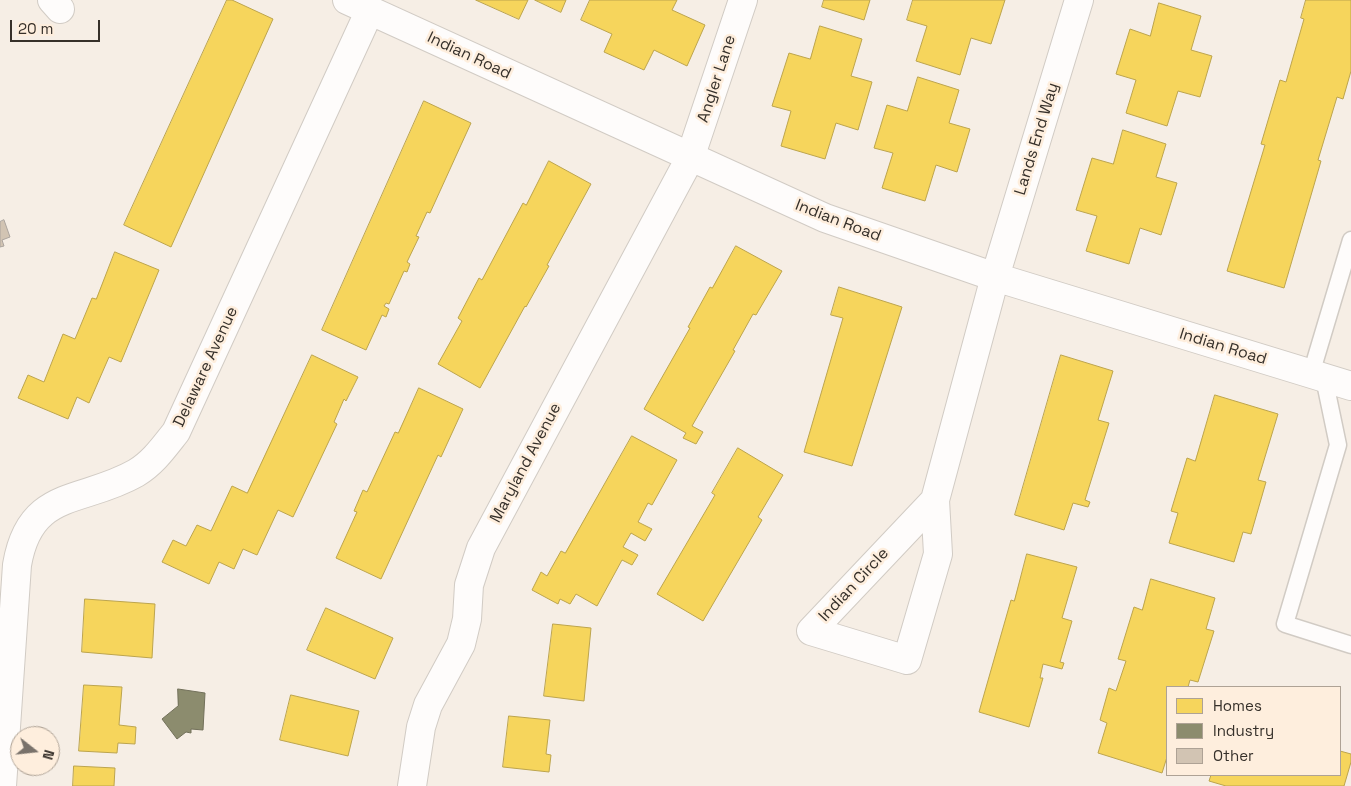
<!DOCTYPE html>
<style>
body{margin:0}
#map{position:relative;width:1351px;height:786px;overflow:hidden;background:#f6eee5;font-family:"Space Grotesk",sans-serif}
canvas{display:block}
.legend{position:absolute;left:1166px;top:686px;width:175px;height:90px;box-sizing:border-box;background:#feeedd;border:1px solid #aea295;margin:0;padding:6px 9px;list-style:none;font-size:15px;color:#36302a}
.legend li{display:flex;align-items:center;gap:10px;height:25px}
.legend b{width:25px;border:1px solid #aea295}
.north{position:absolute;left:10px;top:726px;width:50px;height:50px;box-sizing:border-box;background:#feeedd;border:1px solid #aea295;border-radius:50%;rotate:106deg;font-size:14px;font-weight:700;line-height:20px;text-align:center;color:#36302a}
.north::after{content:'';display:block;margin:auto;width:18px;height:22px;background:#79726b;clip-path:polygon(50% 0,100% 100%,50% 72%,0 100%)}
.scale{position:absolute;left:10px;top:20px;width:90px;height:22px;box-sizing:border-box;border:2px solid #36302a;border-top:0;padding-left:6px;font-size:15px;line-height:18px;white-space:nowrap;color:#36302a;-webkit-text-stroke:4px #feeedd;paint-order:stroke}
</style>
<div id="map">
<canvas width="1351" height="786"></canvas>
<ul class="legend">
<li><b style="height:14px;background:#f6d55c"></b>Homes</li>
<li><b style="height:14px;background:#8c8c6e"></b>Industry</li>
<li><b style="height:14px;background:#d2c4b3"></b>Other</li>
</ul>
<div class="north">N</div>
<div class="scale">20 m</div>
</div>
<script>
const ctx = document.querySelector('canvas').getContext('2d');
ctx.lineJoin = 'round';
function fill(path, color) { ctx.fillStyle = color; ctx.fill(path, 'evenodd'); }
function stroke(path, color, width, dash) { ctx.strokeStyle = color; ctx.lineWidth = width; ctx.lineCap = dash ? 'butt' : 'round'; ctx.setLineDash(dash || []); ctx.stroke(path); }
function drawText(font, color, halo, rows, align = 'center') {
  ctx.font = font + ' "Space Grotesk",sans-serif'; ctx.lineWidth = 5; ctx.setLineDash([]); ctx.textBaseline = 'middle'; ctx.strokeStyle = halo; ctx.fillStyle = color; for (const [text, x, y, turn = 0] of rows) {
    ctx.save(); ctx.translate(x, y); ctx.rotate((+turn || 0) * Math.PI / 180); ctx.textAlign = isNaN(turn) ? turn : align; if (halo) ctx.strokeText(text, 0, 0); ctx.fillText(text, 0, 0); ctx.restore();
  }
}
const homes = new Path2D(`
 M 227,0 L 232,0 L 273,19 L 171,247 L 124,225 Z
 M 476,0 L 528,0 L 519,19 Z
 M 535,0 L 566,0 L 561,12 Z
 M 590,0 L 677,0 L 672,10 L 705,25 L 687,66 L 654,50 L 644,70 L 604,52 L 612,34 L 581,20 Z
 M 824,0 L 870,0 L 864,20 L 822,7 Z
 M 913,0 L 1005,0 L 991,44 L 971,38 L 960,75 L 916,61 L 927,26 L 907,20 Z
 M 1306,0 L 1351,0 L 1351,71 L 1343,99 L 1337,97 L 1318,160 L 1321,161 L 1284,288 L 1227,271 L 1265,145 L 1261,144 L 1280,80 L 1286,82 L 1304,19 L 1301,18 Z
 M 1159,3 L 1201,16 L 1191,50 L 1212,56 L 1200,97 L 1178,91 L 1167,126 L 1126,113 L 1136,80 L 1116,74 L 1130,29 L 1150,36 Z
 M 820,26 L 862,39 L 851,76 L 872,82 L 858,130 L 836,123 L 825,159 L 781,146 L 791,111 L 772,106 L 789,53 L 810,59 Z
 M 918,77 L 959,90 L 949,123 L 970,129 L 957,172 L 936,165 L 925,201 L 882,188 L 893,153 L 874,148 L 887,105 L 907,111 Z
 M 424,101 L 471,123 L 430,213 L 427,212 L 416,236 L 419,237 L 407,262 L 410,264 L 407,272 L 404,271 L 389,304 L 386,303 L 384,306 L 389,309 L 386,317 L 382,315 L 366,350 L 322,330 Z
 M 1123,130 L 1166,144 L 1156,177 L 1177,183 L 1161,235 L 1140,228 L 1129,264 L 1086,251 L 1097,216 L 1076,210 L 1092,158 L 1113,164 Z
 M 549,161 L 591,184 L 547,265 L 549,266 L 526,307 L 525,306 L 480,388 L 438,364 L 462,321 L 458,318 L 479,278 L 482,280 L 523,203 L 526,205 Z
 M 736,246 L 782,271 L 756,315 L 753,314 L 733,350 L 735,351 L 692,426 L 703,432 L 696,444 L 683,438 L 686,433 L 644,409 L 690,328 L 688,327 L 710,287 L 712,288 Z
 M 115,252 L 159,270 L 121,362 L 109,357 L 89,403 L 77,397 L 68,419 L 18,398 L 28,375 L 44,382 L 63,334 L 75,339 L 92,298 L 96,299 Z
 M 839,287 L 902,307 L 852,466 L 804,452 L 843,318 L 831,315 Z
 M 312,355 L 358,377 L 346,401 L 344,399 L 334,422 L 337,424 L 293,517 L 278,510 L 257,555 L 243,549 L 234,569 L 219,562 L 209,584 L 162,562 L 173,540 L 186,546 L 197,525 L 211,531 L 232,486 L 247,493 Z
 M 1061,355 L 1113,371 L 1098,420 L 1109,423 L 1085,500 L 1090,502 L 1088,507 L 1073,503 L 1064,530 L 1015,515 Z
 M 419,388 L 463,409 L 441,457 L 438,455 L 381,579 L 336,558 L 357,512 L 354,511 L 363,490 L 367,492 L 395,432 L 398,433 Z
 M 1215,395 L 1278,414 L 1258,480 L 1266,482 L 1251,534 L 1243,532 L 1234,562 L 1169,543 L 1178,513 L 1171,511 L 1187,458 L 1195,461 Z
 M 632,436 L 677,460 L 652,505 L 648,503 L 638,522 L 652,529 L 645,541 L 631,533 L 623,547 L 638,555 L 632,565 L 622,560 L 597,606 L 576,594 L 570,604 L 560,599 L 558,604 L 532,590 L 541,572 L 547,576 L 561,551 L 565,553 Z
 M 738,448 L 783,475 L 758,517 L 762,520 L 703,621 L 657,594 L 715,495 L 712,493 Z
 M 1027,554 L 1077,567 L 1062,618 L 1072,621 L 1060,662 L 1064,663 L 1062,669 L 1043,664 L 1040,678 L 1043,678 L 1029,727 L 979,712 L 1011,600 L 1014,601 Z
 M 1151,579 L 1215,598 L 1206,629 L 1214,631 L 1198,682 L 1190,680 L 1188,687 L 1167,687 L 1167,757 L 1162,773 L 1098,753 L 1107,723 L 1100,720 L 1109,688 L 1116,691 L 1126,661 L 1118,659 L 1134,607 L 1142,610 Z
 M 85,599 L 155,604 L 152,658 L 82,652 Z
 M 326,608 L 393,638 L 375,679 L 307,650 Z
 M 553,624 L 591,628 L 584,701 L 544,696 Z
 M 84,685 L 122,687 L 119,725 L 136,727 L 135,744 L 118,743 L 117,753 L 79,751 Z
 M 291,695 L 359,711 L 348,756 L 280,740 Z
 M 509,716 L 550,720 L 546,754 L 551,755 L 549,772 L 503,767 Z
 M 1340,751 L 1351,754 L 1351,762 L 1344,786 L 1226,786 L 1209,781 L 1211,775 L 1340,775 Z
 M 74,766 L 115,768 L 114,786 L 73,786 Z`);
fill(homes, '#f6d55c');
stroke(homes, '#bca44d', 1);
const industry = new Path2D(`
 M 178,689 L 205,693 L 203,730 L 191,729 L 191,733 L 186,732 L 177,739 L 162,719 L 178,706 Z`);
fill(industry, '#8c8c6e');
stroke(industry, '#72705a', 1);
const building = new Path2D(`
 M 4,220 L 10,237 L 2,240 L 4,246 L 0,247 L 0,222 Z`);
fill(building, '#d2c4b3');
stroke(building, '#aba49e', 1);
const lane = new Path2D(`
 M 1311,374 L 1351,240
 M 1324,378 L 1338,445 L 1285,624 L 1351,645`);
const street = new Path2D(`
 M 52,0 L 60,9
 M 347,0 L 825,218 L 995,277 L 1351,386
 M 935,500 L 938,554 L 907,660 L 811,631 L 935,500 L 995,277 L 1079,0
 M 2,786 L 17,565 C 30,488 82,504 136,473 C 153,463 164,447 176,432 L 370,10
 M 412,786 L 421,727 L 428,705 L 461,644 L 467,619 L 469,585 L 481,548 L 690,158 L 743,0`);
stroke(lane, '#d1cbc4', 19);
stroke(street, '#d1cbc4', 30);
stroke(lane, '#fefcfb', 16);
stroke(street, '#fefcfb', 28);
drawText('16px', '#36302a', '#feeedd', [
 ["Indian Road",469,56,25],
 ["Angler Lane",717,79,-72],
 ["Lands End Way",1037,139,-73],
 ["Indian Road",838,221,21],
 ["Indian Road",1223,347,17],
 ["Delaware Avenue",206,367,-65],
 ["Maryland Avenue",526,463,-62],
 ["Indian Circle",854,585,-47]
]);
</script>
